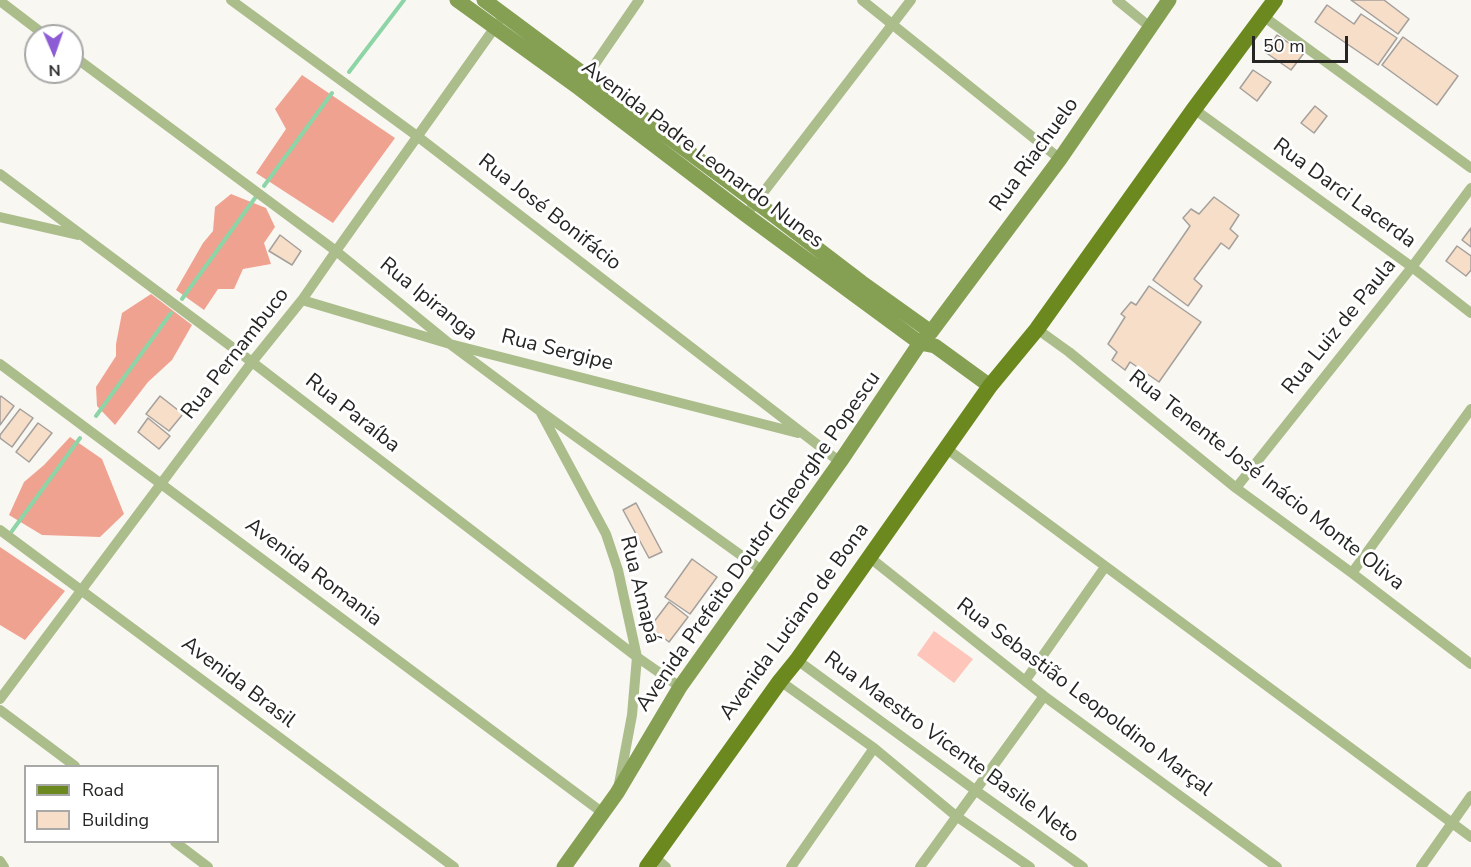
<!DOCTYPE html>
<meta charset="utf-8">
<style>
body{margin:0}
#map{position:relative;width:1471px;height:867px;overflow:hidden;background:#f9f7f2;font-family:"Nunito Sans",sans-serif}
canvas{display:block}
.legend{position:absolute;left:24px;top:765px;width:195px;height:78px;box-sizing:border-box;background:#fff;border:2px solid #a8a8a7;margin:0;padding:8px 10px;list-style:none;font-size:18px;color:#252523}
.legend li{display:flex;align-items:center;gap:12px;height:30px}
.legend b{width:30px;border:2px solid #a8a8a7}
.north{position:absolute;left:24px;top:24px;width:60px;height:60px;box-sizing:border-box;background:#fff;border:2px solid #a8a8a7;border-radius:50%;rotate:178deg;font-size:16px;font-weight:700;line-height:24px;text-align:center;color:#252523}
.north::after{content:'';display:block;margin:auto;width:21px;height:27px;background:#8d5bd4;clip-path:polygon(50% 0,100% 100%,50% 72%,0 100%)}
.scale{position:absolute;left:1252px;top:36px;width:96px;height:27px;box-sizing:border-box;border:3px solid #252523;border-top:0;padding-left:8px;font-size:18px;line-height:21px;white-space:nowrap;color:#252523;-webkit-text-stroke:4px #fff;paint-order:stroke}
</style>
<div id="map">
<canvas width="1471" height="867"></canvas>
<ul class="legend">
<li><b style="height:8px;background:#6b891f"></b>Road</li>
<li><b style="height:16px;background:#f6dec9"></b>Building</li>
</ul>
<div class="north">N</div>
<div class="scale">50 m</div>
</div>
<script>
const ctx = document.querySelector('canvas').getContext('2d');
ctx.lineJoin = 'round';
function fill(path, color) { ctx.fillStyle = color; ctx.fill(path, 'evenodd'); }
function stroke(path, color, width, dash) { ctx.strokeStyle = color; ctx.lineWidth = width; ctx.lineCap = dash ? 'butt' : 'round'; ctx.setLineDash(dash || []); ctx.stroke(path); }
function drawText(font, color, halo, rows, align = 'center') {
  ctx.font = font + ' "Nunito Sans",sans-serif'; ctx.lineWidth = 6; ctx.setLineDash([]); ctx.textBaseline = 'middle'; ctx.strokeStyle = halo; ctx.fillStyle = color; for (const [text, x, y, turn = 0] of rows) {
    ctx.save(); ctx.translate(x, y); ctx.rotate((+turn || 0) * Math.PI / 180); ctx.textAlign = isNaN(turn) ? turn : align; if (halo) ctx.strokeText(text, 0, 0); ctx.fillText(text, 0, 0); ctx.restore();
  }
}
fill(new Path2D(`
 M 934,631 L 973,659 L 954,683 L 917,655 Z`), '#fec6ba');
fill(new Path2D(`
 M 302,75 L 395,138 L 333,223 L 256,173 L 286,129 L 275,109 Z
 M 231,194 L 266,208 L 275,227 L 264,243 L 271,264 L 243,269 L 234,289 L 218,289 L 204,310 L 176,290 L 203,243 L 213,231 L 215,207 Z
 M 151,294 L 192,325 L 172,360 L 148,382 L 115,425 L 97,406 L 96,387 L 116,356 L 116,344 L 122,313 Z
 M 70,437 L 102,459 L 124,514 L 100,537 L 42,535 L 9,515 L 24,482 L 44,465 Z
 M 0,547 L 65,591 L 25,640 L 0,625 Z`), '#f0a291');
stroke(new Path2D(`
 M 349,72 L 404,0
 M 264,186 L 332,93
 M 182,299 L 255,198
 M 96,416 L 171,313
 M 12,531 L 80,438`), '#8dd4a6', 4);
const building = new Path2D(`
 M 1351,0 L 1384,0 L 1409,19 L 1398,34 Z
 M 1327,5 L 1354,24 L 1361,14 L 1397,38 L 1378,65 L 1315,22 Z
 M 1277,35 L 1304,53 L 1291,70 L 1265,52 Z
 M 1403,37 L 1458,76 L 1437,105 L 1382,65 Z
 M 1253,70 L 1271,82 L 1257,101 L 1240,88 Z
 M 1315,106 L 1327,116 L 1314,133 L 1301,123 Z
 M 1214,197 L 1239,215 L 1230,229 L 1238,236 L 1229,249 L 1221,243 L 1194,279 L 1202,286 L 1188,306 L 1153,280 L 1190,226 L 1183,218 L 1191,209 L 1199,214 Z
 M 1471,228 L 1471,247 L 1462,240 Z
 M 280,235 L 301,251 L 292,265 L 269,251 Z
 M 1457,246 L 1471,256 L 1471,270 L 1466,276 L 1446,261 Z
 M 1149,286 L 1201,322 L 1159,382 L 1130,362 L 1125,370 L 1112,360 L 1117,352 L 1108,344 L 1125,317 L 1121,314 L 1131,302 L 1136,305 Z
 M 1,396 L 14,406 L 0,425 L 0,398 Z
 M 160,396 L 183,414 L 169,431 L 146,414 Z
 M 20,409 L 33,418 L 12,447 L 0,438 L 0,435 Z
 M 148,418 L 170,436 L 159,449 L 138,432 Z
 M 38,423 L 52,433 L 29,462 L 16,452 Z
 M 636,503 L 662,552 L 649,558 L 623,510 Z
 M 692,559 L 717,577 L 690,614 L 665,597 Z
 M 669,602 L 688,617 L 669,642 L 650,627 Z`);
fill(building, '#f6dec9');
stroke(building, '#a5a09c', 1.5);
stroke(new Path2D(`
 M 231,0 L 417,136 L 840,462
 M 862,0 L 1060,159
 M 1117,0 L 1150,27
 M 0,1 L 46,36
 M 1263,16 L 1471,168
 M 72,55 L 336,251 L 450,344 L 540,411 L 763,571
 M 584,80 L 639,0
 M 1194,109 L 1412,267 L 1471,313
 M 0,174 L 252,362 L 637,657 L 680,687
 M 746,215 L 911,0
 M 0,217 L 78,235
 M 302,300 L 450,344 L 798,433
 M 1037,329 L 1069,352 L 1236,488 L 1352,573 L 1471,664
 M 0,364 L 603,813
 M 541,413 L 606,534 L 618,570 L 637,657 L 632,715 L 619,784
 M 947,449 L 1471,837
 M 1236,488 L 1412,267 L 1471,188
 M 0,530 L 454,867
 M 869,557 L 1044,696 L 1277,867
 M 1352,573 L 1471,409
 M 797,660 L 975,790 L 1083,867
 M 780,681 L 874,748 L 956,816 L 1030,867
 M 1025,681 L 1105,567
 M 0,699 L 252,362 L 302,300 L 336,251 L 498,23
 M 0,710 L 75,766
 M 175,842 L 208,867
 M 654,857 L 666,867
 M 0,861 L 4,867
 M 791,867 L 874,748
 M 920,867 L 1044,696
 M 1421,867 L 1471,796`), '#aabd8b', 10);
stroke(new Path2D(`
 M 457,0 L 579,88 L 746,215 L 920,343 L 935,346 L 990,386
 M 484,0 L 776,217 L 861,282 L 931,332
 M 564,867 L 617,793 L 680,687 L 840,462 L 920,343 L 931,332 L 1060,159 L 1169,0`), '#859f53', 15);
stroke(new Path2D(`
 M 647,867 L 780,681 L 797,660 L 990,386 L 1037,329 L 1194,109 L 1275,0`), '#6b891f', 16);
drawText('21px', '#252523', '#fff', [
 ["Avenida Padre Leonardo Nunes",702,155,37],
 ["Rua Riachuelo",1035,155,-54],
 ["Rua Darci Lacerda",1344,194,36],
 ["Rua José Bonifácio",549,213,38],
 ["Rua Ipiranga",428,300,39],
 ["Rua Luiz de Paula",1340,327,-51],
 ["Rua Sergipe",557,351,14],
 ["Rua Pernambuco",236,354,-52],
 ["Rua Paraíba",352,414,38],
 ["Rua Tenente José Inácio Monte Oliva",1266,481,38],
 ["Avenida Prefeito Doutor Gheorghe Popescu",759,542,-55],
 ["Avenida Romania",313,573,37],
 ["Rua Amapá",639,590,76],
 ["Avenida Luciano de Bona",795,622,-54],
 ["Avenida Brasil",238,683,37],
 ["Rua Sebastião Leopoldino Marçal",1084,698,37],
 ["Rua Maestro Vicente Basile Neto",951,748,36]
]);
</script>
